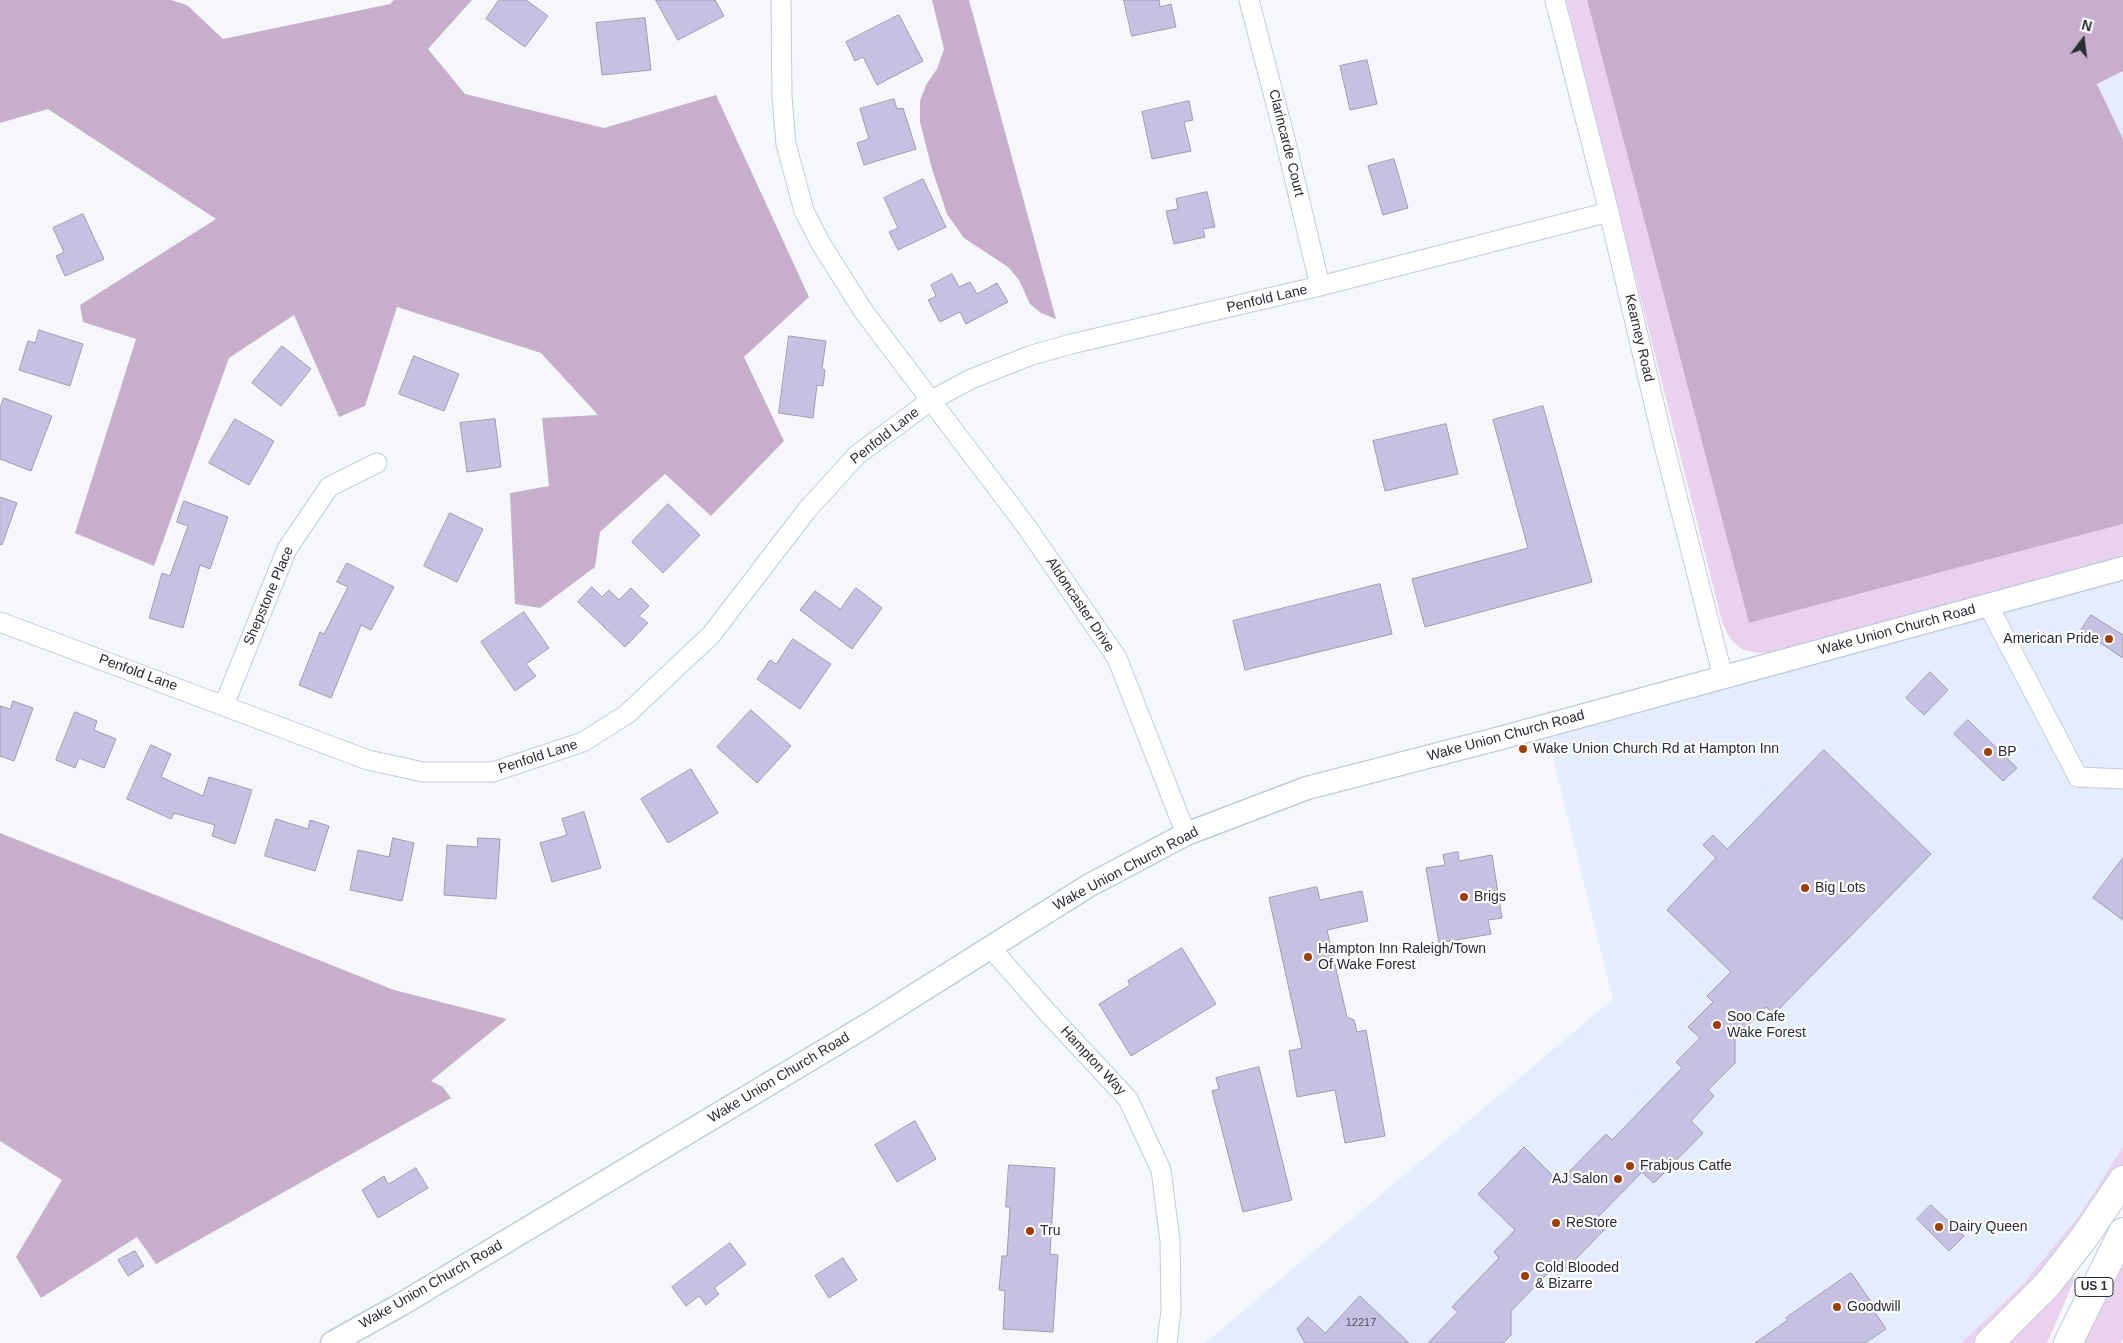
<!DOCTYPE html>
<style>
body{margin:0}
#map{position:relative;width:2123px;height:1343px;overflow:hidden;background:#f5f7fb;font-family:Arial,sans-serif}
canvas{display:block}
.north{position:absolute;left:2058px;top:15px;width:50px;height:50px;-webkit-text-stroke:4px #fff;paint-order:stroke;rotate:15deg;font-size:14px;font-weight:700;line-height:20px;text-align:center;color:#282c33}
.north::after{content:'';display:block;margin:auto;width:18px;height:22px;background:#282c33;clip-path:polygon(50% 0,100% 100%,50% 72%,0 100%)}
</style>
<div id="map">
<canvas width="2123" height="1343"></canvas>
<div class="north">N</div>
</div>
<script>
const ctx = document.querySelector('canvas').getContext('2d');
ctx.lineJoin = 'round';
function fill(path, color) { ctx.fillStyle = color; ctx.fill(path, 'evenodd'); }
function stroke(path, color, width, dash) { ctx.strokeStyle = color; ctx.lineWidth = width; ctx.lineCap = dash ? 'butt' : 'round'; ctx.setLineDash(dash || []); ctx.stroke(path); }
function drawText(font, color, halo, rows, align = 'center') {
  ctx.font = font + ' Arial,sans-serif'; ctx.lineWidth = 4.5; ctx.setLineDash([]); ctx.textBaseline = 'middle'; ctx.strokeStyle = halo; ctx.fillStyle = color; for (const [text, x, y, turn = 0] of rows) {
    ctx.save(); ctx.translate(x, y); ctx.rotate((+turn || 0) * Math.PI / 180); ctx.textAlign = isNaN(turn) ? turn : align; if (halo) ctx.strokeText(text, 0, 0); ctx.fillText(text, 0, 0); ctx.restore();
  }
}
fill(new Path2D(`
 M 2123,71 L 2123,139 L 2097,83 Z
 M 2123,577 L 2123,1147 L 2078,1217 L 2022,1285 L 1961,1343 L 1205,1343 L 1613,999 L 1548,738 L 1690,694 Z`), '#e5ecfd');
fill(new Path2D(`
 M 1566,0 L 1587,0 L 1749,623 L 2123,524 L 2123,555 L 1774,652 C 1745,654 1734,651 1722,622 Z
 M 2123,1147 L 2123,1166 L 2110,1188 L 2033,1287 L 1974,1343 L 1961,1343 L 2022,1285 L 2078,1217 Z
 M 2123,1253 L 2123,1339 L 2121,1343 L 2080,1343 Z
 M 2070,1275 L 2074,1276 L 2074,1281 L 2047,1343 L 1999,1343 Z`), '#ead2ef');
fill(new Path2D(`
 M 0,0 L 171,0 L 187,5 L 223,39 L 390,4 L 394,0 L 472,0 L 428,49 L 465,94 L 604,128 L 716,95 L 809,297 L 744,357 L 784,441 L 711,516 L 665,474 L 600,532 L 595,567 L 540,608 L 515,604 L 510,493 L 549,486 L 542,418 L 598,415 L 541,353 L 397,307 L 365,406 L 339,417 L 294,315 L 229,358 L 154,566 L 75,533 L 136,339 L 83,322 L 80,305 L 216,219 L 48,109 L 0,123 Z
 M 932,0 L 969,0 L 1056,319 L 1041,313 L 1030,304 L 1019,280 L 1008,267 L 964,238 L 947,214 L 932,169 L 920,122 L 920,101 L 926,85 L 937,69 L 944,49 Z
 M 1587,0 L 2123,0 L 2123,71 L 2097,84 L 2123,139 L 2123,524 L 1749,623 Z
 M 0,833 L 394,990 L 507,1019 L 431,1081 L 443,1087 L 451,1098 L 156,1264 L 137,1237 L 41,1298 L 16,1257 L 62,1180 L 0,1141 Z`), '#c7afcb');
const building = new Path2D(`
 M 499,0 L 526,0 L 548,16 L 525,47 L 486,19 Z
 M 656,0 L 715,0 L 724,16 L 678,40 Z
 M 1124,0 L 1159,0 L 1160,7 L 1171,4 L 1176,27 L 1132,36 Z
 M 899,15 L 923,61 L 877,85 L 863,57 L 855,61 L 846,42 Z
 M 645,18 L 651,70 L 602,75 L 596,23 Z
 M 1367,60 L 1377,104 L 1350,110 L 1340,66 Z
 M 894,99 L 897,109 L 903,108 L 916,149 L 864,165 L 857,143 L 869,139 L 860,109 Z
 M 1189,101 L 1193,120 L 1184,122 L 1191,151 L 1152,159 L 1142,112 Z
 M 1394,159 L 1408,208 L 1383,215 L 1368,166 Z
 M 923,179 L 946,227 L 898,250 L 889,232 L 898,228 L 884,198 Z
 M 1207,192 L 1215,227 L 1203,229 L 1205,237 L 1174,244 L 1166,211 L 1178,209 L 1176,199 Z
 M 83,214 L 104,259 L 65,276 L 56,256 L 64,252 L 53,228 Z
 M 952,274 L 959,287 L 970,282 L 977,294 L 997,283 L 1008,302 L 966,324 L 960,312 L 940,322 L 928,300 L 936,296 L 931,285 Z
 M 39,330 L 83,344 L 70,386 L 19,370 L 28,341 L 35,343 Z
 M 789,336 L 826,341 L 822,369 L 825,370 L 823,386 L 817,385 L 813,418 L 779,413 Z
 M 282,346 L 311,369 L 281,406 L 252,383 Z
 M 414,356 L 459,374 L 444,411 L 399,394 Z
 M 4,398 L 52,416 L 31,471 L 0,459 L 0,408 Z
 M 1543,406 L 1592,582 L 1425,627 L 1412,579 L 1528,548 L 1493,420 Z
 M 235,419 L 274,441 L 249,485 L 209,463 Z
 M 495,419 L 501,467 L 467,472 L 460,423 Z
 M 1446,424 L 1458,474 L 1385,491 L 1373,441 Z
 M 0,497 L 17,503 L 2,545 L 0,544 Z
 M 184,501 L 228,517 L 210,569 L 200,565 L 183,628 L 149,618 L 162,573 L 170,576 L 188,526 L 177,522 Z
 M 668,504 L 700,535 L 663,573 L 632,542 Z
 M 450,513 L 483,529 L 457,582 L 424,566 Z
 M 347,563 L 394,587 L 371,630 L 361,625 L 331,698 L 299,685 L 320,632 L 324,634 L 348,587 L 337,582 Z
 M 1380,584 L 1392,634 L 1245,670 L 1233,621 Z
 M 592,587 L 602,597 L 609,590 L 619,600 L 631,588 L 649,606 L 639,616 L 648,623 L 625,647 L 578,602 Z
 M 856,588 L 882,608 L 852,649 L 800,610 L 815,591 L 840,609 Z
 M 524,612 L 549,648 L 526,664 L 536,676 L 515,691 L 481,642 Z
 M 2091,615 L 2123,635 L 2123,658 L 2081,630 Z
 M 793,639 L 831,664 L 800,709 L 757,679 L 770,660 L 776,664 Z
 M 1930,672 L 1948,690 L 1924,715 L 1906,698 Z
 M 13,701 L 33,708 L 14,761 L 0,756 L 0,706 L 10,709 Z
 M 751,710 L 791,746 L 757,783 L 717,747 Z
 M 75,712 L 97,721 L 94,730 L 116,739 L 104,768 L 79,758 L 75,768 L 56,760 Z
 M 1968,720 L 2017,768 L 2003,781 L 1954,734 Z
 M 151,745 L 171,754 L 161,777 L 203,796 L 209,777 L 252,790 L 235,844 L 212,836 L 215,825 L 174,813 L 171,819 L 127,799 Z
 M 1824,750 L 1931,854 L 1774,1014 L 1766,1007 L 1735,1039 L 1735,1063 L 1708,1090 L 1714,1096 L 1691,1121 L 1703,1133 L 1654,1183 L 1642,1172 L 1598,1217 L 1607,1227 L 1559,1276 L 1552,1269 L 1511,1311 L 1511,1335 L 1503,1343 L 1428,1343 L 1458,1312 L 1452,1307 L 1499,1258 L 1494,1252 L 1515,1230 L 1478,1194 L 1524,1147 L 1559,1182 L 1606,1134 L 1612,1140 L 1682,1068 L 1676,1062 L 1700,1038 L 1688,1027 L 1713,1002 L 1707,996 L 1731,972 L 1667,910 L 1716,858 L 1703,845 L 1713,835 L 1727,849 Z
 M 691,769 L 718,813 L 668,843 L 641,799 Z
 M 584,812 L 601,868 L 552,882 L 540,843 L 567,835 L 562,819 Z
 M 276,819 L 308,829 L 310,820 L 329,826 L 315,871 L 265,856 Z
 M 393,838 L 414,843 L 402,901 L 350,890 L 358,850 L 389,857 Z
 M 478,838 L 500,839 L 496,899 L 444,895 L 447,845 L 477,847 Z
 M 1458,852 L 1459,861 L 1492,855 L 1502,918 L 1488,920 L 1491,934 L 1439,943 L 1426,868 L 1445,865 L 1443,855 Z
 M 2123,858 L 2123,920 L 2093,898 Z
 M 1317,887 L 1320,900 L 1362,891 L 1368,921 L 1327,930 L 1347,1017 L 1354,1020 L 1357,1032 L 1366,1030 L 1385,1136 L 1345,1143 L 1335,1090 L 1297,1097 L 1289,1051 L 1302,1048 L 1269,898 Z
 M 1182,948 L 1216,1004 L 1131,1056 L 1099,1004 L 1130,985 L 1128,981 Z
 M 1259,1067 L 1292,1200 L 1243,1212 L 1212,1091 L 1219,1089 L 1216,1078 Z
 M 915,1121 L 936,1159 L 897,1182 L 875,1145 Z
 M 1009,1165 L 1055,1168 L 1050,1254 L 1058,1255 L 1053,1332 L 1003,1329 L 1005,1291 L 999,1290 L 1002,1256 L 1007,1256 L 1010,1207 L 1006,1207 Z
 M 416,1168 L 428,1188 L 378,1218 L 362,1190 L 384,1176 L 388,1184 Z
 M 1931,1205 L 1964,1236 L 1949,1251 L 1917,1219 Z
 M 730,1243 L 746,1264 L 714,1288 L 719,1294 L 706,1305 L 699,1296 L 686,1306 L 672,1287 Z
 M 135,1251 L 144,1266 L 128,1276 L 118,1260 Z
 M 843,1258 L 857,1280 L 829,1298 L 815,1276 Z
 M 1851,1273 L 1874,1306 L 1872,1308 L 1886,1329 L 1865,1343 L 1755,1343 L 1788,1320 L 1786,1318 Z
 M 1360,1296 L 1409,1343 L 1305,1343 L 1297,1329 L 1308,1317 L 1325,1333 Z`);
fill(building, '#c6c0e2');
stroke(building, '#9f9bb0', 1);
const minor = new Path2D(`
 M 781,0 L 782,97 L 786,144 L 804,211 L 821,244 L 864,312 L 1026,526 L 1117,658 L 1186,834
 M 1249,0 L 1285,139 L 1320,286
 M 1555,0 L 1609,212 L 1661,433 L 1723,677
 M 1988,605 L 2078,777 L 2123,779
 M 0,622 L 368,760 L 423,772 L 493,772 L 583,742 L 627,714 L 711,635 L 807,510 L 857,455 L 930,401 L 971,379 L 1032,355 L 1071,344 L 1320,286 L 1609,212
 M 224,705 L 287,549 L 329,487 L 377,463
 M 990,947 L 1046,1011 L 1128,1099 L 1161,1170 L 1170,1241 L 1171,1310 L 1167,1343`);
const tertiary = new Path2D(`
 M 332,1343 L 400,1305 L 869,1024 L 1088,886 L 1186,834 L 1307,788 L 1497,739 L 2123,568`);
const motorway = new Path2D(`
 M 1989,1343 L 2048,1284 L 2086,1235 L 2123,1180
 M 2068,1343 L 2123,1232`);
stroke(minor, '#c1cbdf', 21);
stroke(tertiary, '#c1cbdf', 25);
stroke(motorway, '#c1cbdf', 30);
stroke(minor, '#fff', 19);
stroke(tertiary, '#fff', 22);
stroke(motorway, '#fff', 28);
for (const [x, y, r, color] of [
 [2109,639,5,"#a03d03"],
 [1523,749,5,"#a03d03"],
 [1988,752,5,"#a03d03"],
 [1805,888,5,"#a03d03"],
 [1464,897,5,"#a03d03"],
 [1308,957,5,"#a03d03"],
 [1717,1025,5,"#a03d03"],
 [1630,1166,5,"#a03d03"],
 [1618,1179,5,"#a03d03"],
 [1556,1223,5,"#a03d03"],
 [1939,1227,5,"#a03d03"],
 [1030,1231,5,"#a03d03"],
 [1525,1276,5,"#a03d03"],
 [1837,1307,5,"#a03d03"]
]) { const dot = new Path2D(); dot.arc(x, y, r, 0, 2 * Math.PI); ctx.fillStyle = color; ctx.fill(dot); stroke(dot, '#fff', 2); }
drawText('11px', '#50515f', null, [
 ["12217",1361,1323]
]);
for (const [x, y, w] of [
 [2094,1287,38]
]) { const box = new Path2D(); box.roundRect(x - w / 2, y - 9.5, w, 19, 4); ctx.fillStyle = '#fff'; ctx.fill(box); stroke(box, '#282c33', 1); }
drawText('bold 12px', '#282c33', null, [
 ["US 1",2094,1287]
]);
drawText('14px', '#282c33', '#fff', [
 ["Clarincarde Court",1286,143,76],
 ["Penfold Lane",1267,299,-13],
 ["Kearney Road",1639,338,77],
 ["Penfold Lane",885,436,-38],
 ["Shepstone Place",269,596,-67],
 ["Aldoncaster Drive",1080,605,56],
 ["Wake Union Church Road",1897,630,-15],
 ["Penfold Lane",138,673,20],
 ["Wake Union Church Road",1506,736,-15],
 ["Penfold Lane",538,757,-18],
 ["Wake Union Church Road",1126,869,-28],
 ["Hampton Way",1093,1061,47],
 ["Wake Union Church Road",779,1078,-31],
 ["Wake Union Church Road",431,1285,-30]
]);
drawText('14px', '#282c33', '#fff', [
 ["American Pride",2099,639,"right"],
 ["Wake Union Church Rd at Hampton Inn",1533,749],
 ["BP",1998,752],
 ["Big Lots",1815,888],
 ["Brigs",1474,897],
 ["Hampton Inn Raleigh/Town",1318,949],
 ["Of Wake Forest",1318,965],
 ["Soo Cafe",1727,1017],
 ["Wake Forest",1727,1033],
 ["Frabjous Catfe",1640,1166],
 ["AJ Salon",1608,1179,"right"],
 ["ReStore",1566,1223],
 ["Dairy Queen",1949,1227],
 ["Tru",1040,1231],
 ["Cold Blooded",1535,1268],
 ["& Bizarre",1535,1284],
 ["Goodwill",1847,1307]
], 'left');
</script>
